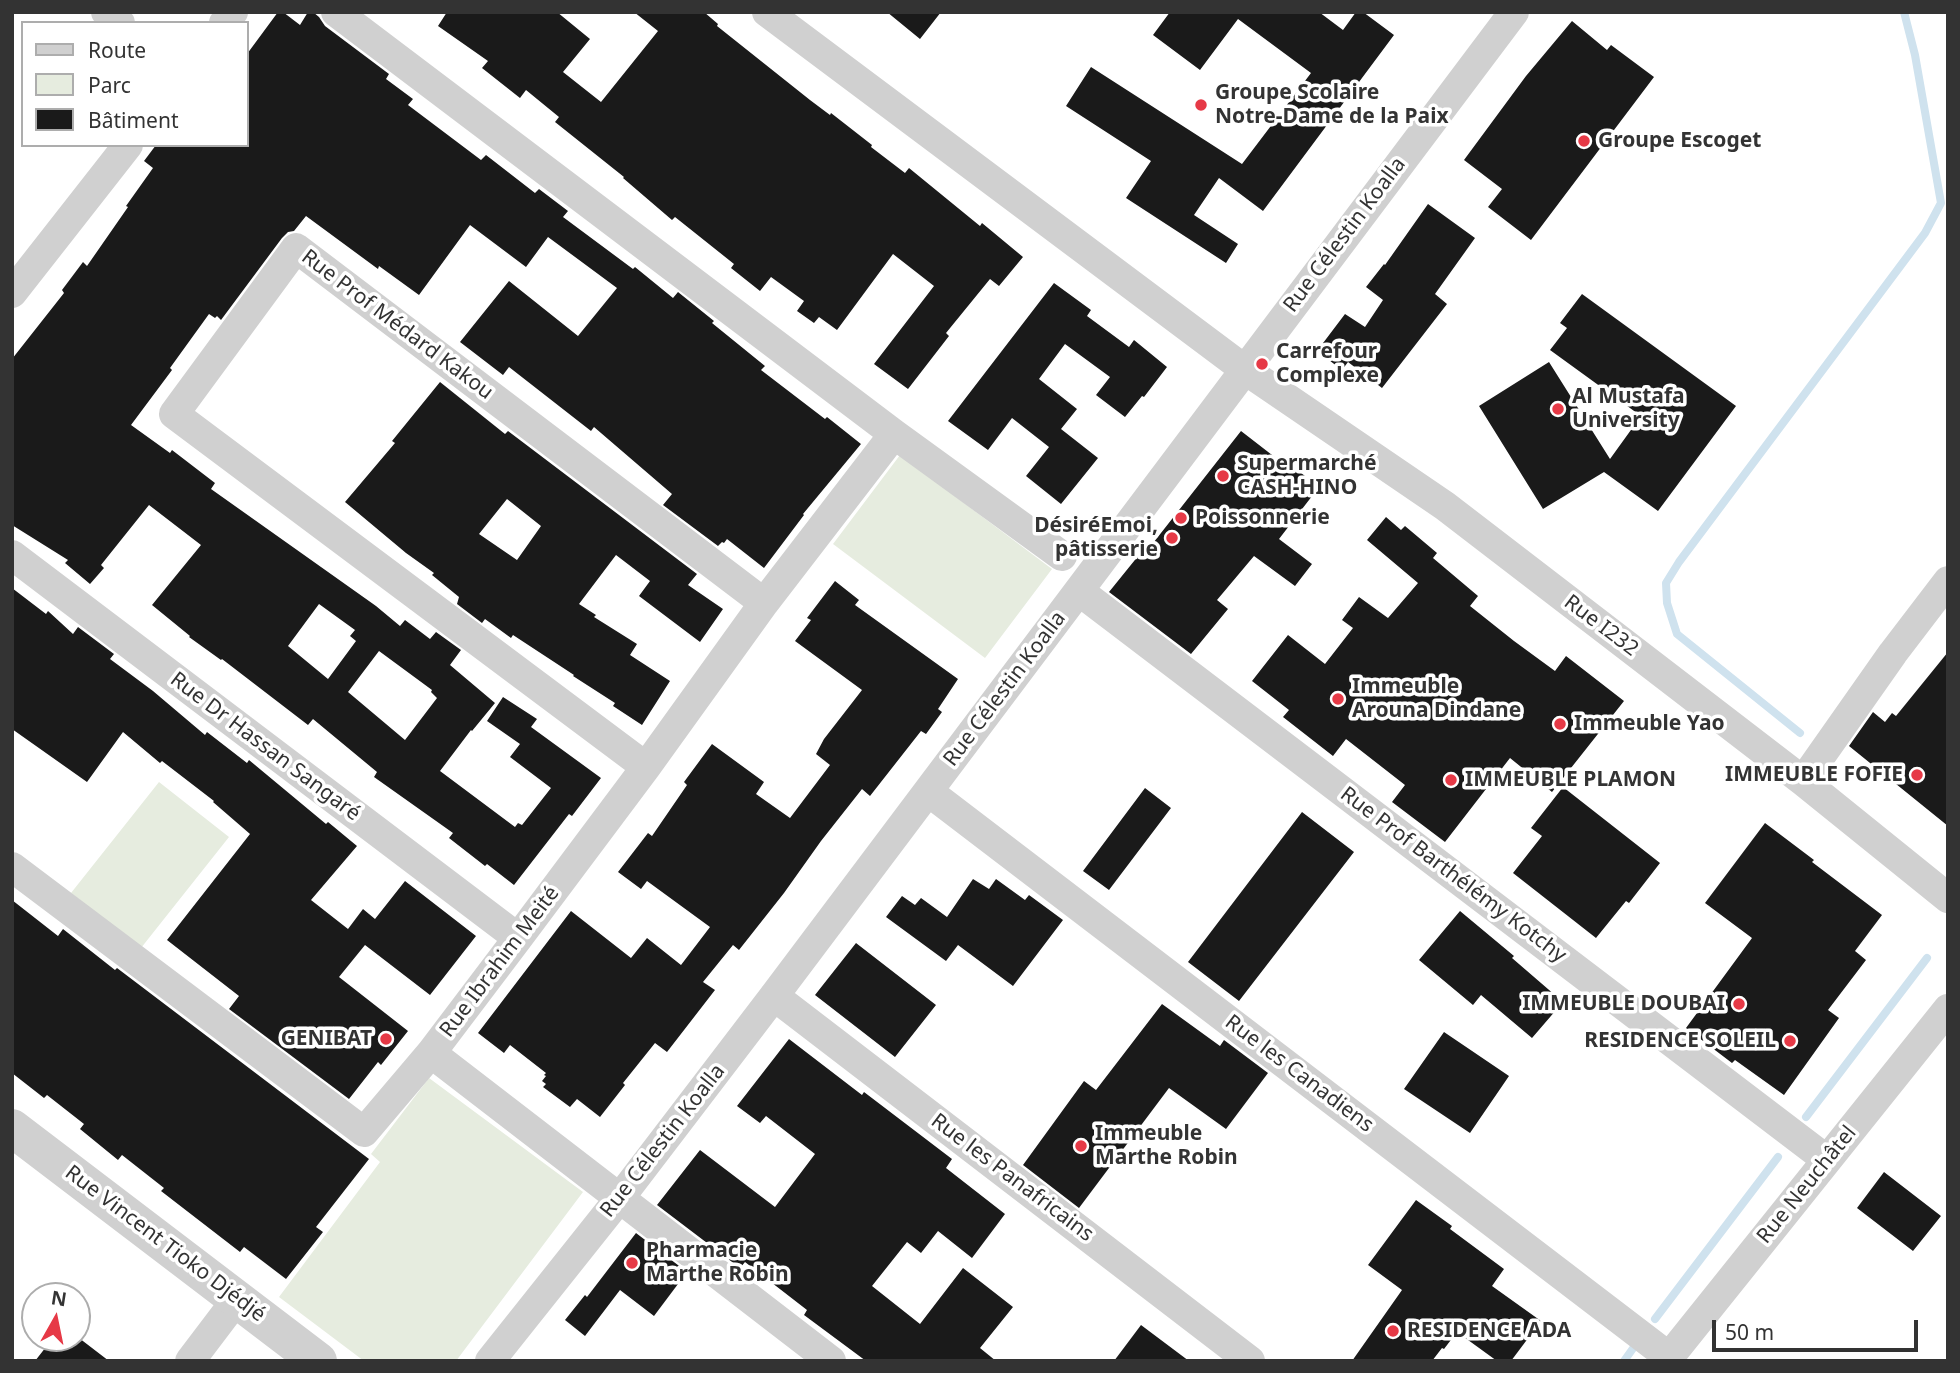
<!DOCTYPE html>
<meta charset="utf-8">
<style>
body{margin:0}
#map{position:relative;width:1960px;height:1373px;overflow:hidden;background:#fff;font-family:"Noto Sans",sans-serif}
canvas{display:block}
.frame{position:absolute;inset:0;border:14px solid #333;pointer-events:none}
.legend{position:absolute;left:21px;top:21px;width:228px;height:126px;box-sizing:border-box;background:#fff;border:2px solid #adadad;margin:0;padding:9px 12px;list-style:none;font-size:21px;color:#333}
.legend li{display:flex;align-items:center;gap:14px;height:35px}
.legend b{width:35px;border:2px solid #adadad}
.north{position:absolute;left:21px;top:1282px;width:70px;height:70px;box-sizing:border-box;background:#fff;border:2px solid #adadad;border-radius:50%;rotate:9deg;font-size:19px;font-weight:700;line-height:28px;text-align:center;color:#333}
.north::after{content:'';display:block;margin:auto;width:24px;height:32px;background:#e63946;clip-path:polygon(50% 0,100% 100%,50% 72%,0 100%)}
.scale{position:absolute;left:1712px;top:1320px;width:206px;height:32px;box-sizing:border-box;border:4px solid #333;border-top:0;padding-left:9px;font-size:21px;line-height:24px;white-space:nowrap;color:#333;-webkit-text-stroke:5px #fff;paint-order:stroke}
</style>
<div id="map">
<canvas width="1960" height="1373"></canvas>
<div class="frame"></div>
<ul class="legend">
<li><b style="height:9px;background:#d0d0d0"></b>Route</li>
<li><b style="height:19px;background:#e6ecdf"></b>Parc</li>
<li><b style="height:19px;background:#1a1a1a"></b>Bâtiment</li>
</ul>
<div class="north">N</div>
<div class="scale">50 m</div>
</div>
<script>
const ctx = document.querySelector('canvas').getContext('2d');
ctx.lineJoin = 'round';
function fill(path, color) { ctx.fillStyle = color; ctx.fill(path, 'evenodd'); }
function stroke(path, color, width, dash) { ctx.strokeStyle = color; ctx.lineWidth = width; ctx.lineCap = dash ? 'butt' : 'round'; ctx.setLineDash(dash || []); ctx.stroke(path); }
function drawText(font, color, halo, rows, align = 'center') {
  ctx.font = font + ' "Noto Sans",sans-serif'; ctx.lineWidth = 7; ctx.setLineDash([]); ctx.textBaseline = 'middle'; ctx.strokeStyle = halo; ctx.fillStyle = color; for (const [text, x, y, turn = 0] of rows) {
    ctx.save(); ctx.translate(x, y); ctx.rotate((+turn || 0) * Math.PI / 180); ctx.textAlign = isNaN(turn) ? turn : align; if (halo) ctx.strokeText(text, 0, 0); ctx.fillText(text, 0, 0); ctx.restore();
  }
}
fill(new Path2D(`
 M 900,455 L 1052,569 L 985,658 L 833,544 Z
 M 159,782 L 229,837 L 141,948 L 71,893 Z
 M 429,1078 L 583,1192 L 456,1361 L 364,1361 L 279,1297 L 380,1162 L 371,1154 Z`), '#e6ecdf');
stroke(new Path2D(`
 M 1800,733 L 1677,634 L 1667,603 L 1666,583 L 1679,562 L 1925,233 L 1941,203 L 1915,55 L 1904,12
 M 1806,1117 L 1927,958
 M 1655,1319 L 1778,1157
 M 1624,1361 L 1634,1347`), '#cfe2ee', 8);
fill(new Path2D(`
 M 278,12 L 283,12 L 300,25 L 308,12 L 313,12 L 319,17 L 325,26 L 389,74 L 386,79 L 413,99 L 408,105 L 481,160 L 486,155 L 535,193 L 539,189 L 568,211 L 563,217 L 633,269 L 635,267 L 673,298 L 678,292 L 714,321 L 712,323 L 765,366 L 761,370 L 825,419 L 827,417 L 861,444 L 803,514 L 804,515 L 764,568 L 727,539 L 724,543 L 722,542 L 718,546 L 663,505 L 672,494 L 594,427 L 591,431 L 509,367 L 503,375 L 460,342 L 509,281 L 578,336 L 617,288 L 548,237 L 526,267 L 470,225 L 419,295 L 379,266 L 378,269 L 306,216 L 294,231 L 288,232 L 282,238 L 221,320 L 217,316 L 215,318 L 209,314 L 170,368 L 172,370 L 131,425 L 170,453 L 172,450 L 215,483 L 211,489 L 376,606 L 400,626 L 405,620 L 430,639 L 436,632 L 461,650 L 450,665 L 495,703 L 472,731 L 471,730 L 440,771 L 515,827 L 518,823 L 522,825 L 551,788 L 510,757 L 520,744 L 487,721 L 503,697 L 537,719 L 531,727 L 601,778 L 572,816 L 569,814 L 514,885 L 487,864 L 485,866 L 449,838 L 453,833 L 374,777 L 377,772 L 313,719 L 308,725 L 222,659 L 221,660 L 189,637 L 190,636 L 152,605 L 201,545 L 149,505 L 101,565 L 104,568 L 90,584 L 65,563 L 68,560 L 12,525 L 12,359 L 64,293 L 62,290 L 83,262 L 87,266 L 128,207 L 126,206 L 153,168 L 144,161 L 156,145 L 247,145 L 247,54 ZM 319,604 L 355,630 L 350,636 L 356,641 L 328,679 L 288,646 ZM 379,651 L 432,690 L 431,692 L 437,698 L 405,740 L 348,692 Z
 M 447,12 L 557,12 L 590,39 L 563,72 L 601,102 L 658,31 L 634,12 L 704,12 L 718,24 L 717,26 L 810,100 L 830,115 L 831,113 L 872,145 L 871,147 L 905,173 L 909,168 L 980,226 L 982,223 L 1023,257 L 999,286 L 990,279 L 946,333 L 949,336 L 908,389 L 874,364 L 934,286 L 893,254 L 837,330 L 819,317 L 814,323 L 797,311 L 804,301 L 771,277 L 760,291 L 731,268 L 734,264 L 675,217 L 672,220 L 623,178 L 624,177 L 555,122 L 559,117 L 526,90 L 520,98 L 482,68 L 488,61 L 438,26 Z
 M 887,12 L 941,12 L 920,39 Z
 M 1170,12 L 1319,12 L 1343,30 L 1356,12 L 1363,12 L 1394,35 L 1263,211 L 1219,178 L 1194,215 L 1238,244 L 1226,263 L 1126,198 L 1151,161 L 1066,106 L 1091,67 L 1242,164 L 1311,73 L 1238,19 L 1200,70 L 1153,35 Z
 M 1572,21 L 1607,50 L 1611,45 L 1654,77 L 1531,240 L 1488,207 L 1502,189 L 1464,160 L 1526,76 Z
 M 1428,204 L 1475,238 L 1435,294 L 1447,304 L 1382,388 L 1348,362 L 1342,370 L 1317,351 L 1345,314 L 1365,327 L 1383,300 L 1366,287 L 1384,264 L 1385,265 Z
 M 1054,283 L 1091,310 L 1087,316 L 1129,347 L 1134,340 L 1167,367 L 1144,397 L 1142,396 L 1125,417 L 1096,395 L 1110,377 L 1065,344 L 1039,379 L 1077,409 L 1061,429 L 1098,458 L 1061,504 L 1026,476 L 1049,447 L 1012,418 L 988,450 L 948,421 Z
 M 1582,294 L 1736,406 L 1658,511 L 1604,472 L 1543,509 L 1479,406 L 1549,362 L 1610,459 L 1641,416 L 1550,350 L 1567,328 L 1560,323 Z
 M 440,382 L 505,434 L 508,431 L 697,574 L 688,585 L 723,609 L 700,642 L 639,596 L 650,581 L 616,555 L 579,604 L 596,615 L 594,617 L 637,644 L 630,655 L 670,681 L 642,725 L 613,706 L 615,703 L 573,676 L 574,675 L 513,635 L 511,638 L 485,619 L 482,623 L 457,604 L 459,597 L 432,575 L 434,573 L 406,553 L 345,502 L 395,443 L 392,441 ZM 507,499 L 541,526 L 517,560 L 479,534 Z
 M 1241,431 L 1294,472 L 1296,469 L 1319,487 L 1279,539 L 1312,564 L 1295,586 L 1254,556 L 1217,600 L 1228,609 L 1191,654 L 1109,592 L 1147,545 L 1150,547 Z
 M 1386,517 L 1401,530 L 1405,526 L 1437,553 L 1433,558 L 1478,596 L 1470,606 L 1514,641 L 1555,671 L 1566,656 L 1624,701 L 1552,792 L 1510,758 L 1445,842 L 1392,802 L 1405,785 L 1346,739 L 1333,756 L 1283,717 L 1289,710 L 1252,681 L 1288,635 L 1325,664 L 1353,628 L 1342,620 L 1359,597 L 1388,618 L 1418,583 L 1367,540 Z
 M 835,581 L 859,600 L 855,605 L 958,679 L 938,709 L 942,712 L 926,734 L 921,731 L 870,796 L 862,789 L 821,841 L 784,893 L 739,950 L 733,945 L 703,982 L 715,990 L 667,1052 L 655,1043 L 623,1083 L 625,1085 L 600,1117 L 577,1099 L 570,1107 L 543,1087 L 546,1084 L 542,1081 L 546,1076 L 544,1075 L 546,1073 L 510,1045 L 504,1053 L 478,1033 L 571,911 L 631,958 L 647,938 L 681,965 L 710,927 L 647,881 L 641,889 L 618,872 L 648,833 L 652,836 L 687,785 L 684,782 L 712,744 L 764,782 L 756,794 L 790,818 L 830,765 L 816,754 L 824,739 L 862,690 L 795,641 L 811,620 L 807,618 Z
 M 12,588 L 46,614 L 48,611 L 73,634 L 78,627 L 114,654 L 110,659 L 153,691 L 205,735 L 207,732 L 247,763 L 249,760 L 326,824 L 328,822 L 357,846 L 311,900 L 348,929 L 363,909 L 375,919 L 405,881 L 476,936 L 430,995 L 365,945 L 339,977 L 408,1031 L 381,1065 L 378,1062 L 349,1099 L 229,1009 L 239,996 L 167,940 L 250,834 L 213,802 L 214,801 L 162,761 L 160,763 L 123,732 L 87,782 L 12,729 Z
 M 1948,652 L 1948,826 L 1849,746 L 1873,712 L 1885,722 L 1892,713 L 1896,716 Z
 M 1563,787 L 1660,863 L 1629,903 L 1626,901 L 1596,938 L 1513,873 L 1542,836 L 1531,828 Z
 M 1145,788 L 1171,808 L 1109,890 L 1083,871 Z
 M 1302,812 L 1354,852 L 1239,1001 L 1188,962 Z
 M 1765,823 L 1814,860 L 1812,862 L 1882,915 L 1855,951 L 1866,960 L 1828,1010 L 1839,1018 L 1784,1095 L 1735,1060 L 1732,1063 L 1686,1028 L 1752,938 L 1705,903 Z
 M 973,879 L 989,889 L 996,879 L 1025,900 L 1029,895 L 1063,920 L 1013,986 L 958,945 L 946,961 L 886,917 L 902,896 L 915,905 L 921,898 L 947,917 Z
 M 12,900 L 58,936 L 63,929 L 115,970 L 117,968 L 369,1159 L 316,1227 L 323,1232 L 286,1279 L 244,1247 L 240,1252 L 161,1191 L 164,1188 L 122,1155 L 118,1160 L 80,1129 L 84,1124 L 47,1095 L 44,1098 L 12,1073 Z
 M 1460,911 L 1514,956 L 1512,958 L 1563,1002 L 1532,1038 L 1481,995 L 1473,1005 L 1419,960 Z
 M 856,943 L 936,1005 L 895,1057 L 815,995 Z
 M 1162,1004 L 1220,1046 L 1224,1040 L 1268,1073 L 1226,1129 L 1169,1088 L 1079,1208 L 1023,1165 L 1084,1081 L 1096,1090 Z
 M 1444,1032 L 1509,1076 L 1470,1133 L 1404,1089 Z
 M 789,1039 L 862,1095 L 864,1092 L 952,1159 L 946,1168 L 1005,1214 L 972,1258 L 938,1231 L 921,1253 L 907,1242 L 872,1286 L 920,1324 L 963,1268 L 1013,1307 L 980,1348 L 996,1361 L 866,1361 L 804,1315 L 807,1310 L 745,1262 L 740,1268 L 657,1205 L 700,1150 L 775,1207 L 815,1154 L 766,1116 L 760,1123 L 737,1106 Z
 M 1884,1172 L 1941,1216 L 1913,1251 L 1857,1208 Z
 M 1416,1200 L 1452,1226 L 1450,1229 L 1504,1269 L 1492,1286 L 1541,1321 L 1511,1361 L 1497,1361 L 1457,1332 L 1444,1349 L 1442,1348 L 1432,1361 L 1352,1361 L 1402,1290 L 1368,1265 Z
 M 636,1233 L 687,1272 L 654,1316 L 620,1290 L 585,1336 L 565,1320 L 585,1295 L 587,1297 Z
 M 1141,1325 L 1189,1361 L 1114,1361 Z
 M 53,1338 L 79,1338 L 109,1361 L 35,1361 Z`), '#1a1a1a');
stroke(new Path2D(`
 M 106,12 L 120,23
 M 336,12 L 894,434 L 1062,556
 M 767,12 L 1244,369 L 1445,506 L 1803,781 L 1948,898
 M 224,23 L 233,12
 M 12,293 L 128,145
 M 12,555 L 518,938
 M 1079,591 L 1827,1160
 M 646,767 L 174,414 L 296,248 L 764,603
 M 1803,781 L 1893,653 L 1948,581
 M 929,792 L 1669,1357
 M 12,867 L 364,1132 L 431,1053 L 518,938 L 646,767 L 764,603 L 894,434
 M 774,996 L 1250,1361
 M 431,1053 L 831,1361
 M 190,1361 L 237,1299
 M 490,1361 L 619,1199 L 774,996 L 1514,12
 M 1666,1361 L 1948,1009`), '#d0d0d0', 30);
stroke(new Path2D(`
 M 12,1128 L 318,1361`), '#d0d0d0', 38);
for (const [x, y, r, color] of [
 [1201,105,7,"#e63946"],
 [1584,141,7,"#e63946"],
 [1262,364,7,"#e63946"],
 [1558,409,7,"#e63946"],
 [1223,476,7,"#e63946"],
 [1181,518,7,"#e63946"],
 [1172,538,7,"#e63946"],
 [1338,699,7,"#e63946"],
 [1560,724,7,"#e63946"],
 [1917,775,7,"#e63946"],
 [1451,780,7,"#e63946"],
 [1739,1004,7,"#e63946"],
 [386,1039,7,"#e63946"],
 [1790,1041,7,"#e63946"],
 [1081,1146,7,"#e63946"],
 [632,1263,7,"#e63946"],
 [1393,1331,7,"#e63946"]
]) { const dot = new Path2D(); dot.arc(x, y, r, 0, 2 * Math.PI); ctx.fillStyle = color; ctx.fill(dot); stroke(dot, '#fff', 2.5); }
drawText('bold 21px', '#333', '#fff', [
 ["Groupe Scolaire",1215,93],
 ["Notre-Dame de la Paix",1215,117],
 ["Groupe Escoget",1598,141],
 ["Carrefour",1276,352],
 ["Complexe",1276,376],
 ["Al Mustafa",1572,397],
 ["University",1572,421],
 ["Supermarché",1237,464],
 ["CASH-HINO",1237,488],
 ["Poissonnerie",1195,518],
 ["DésiréEmoi,",1158,526,"right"],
 ["pâtisserie",1158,550,"right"],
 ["Immeuble",1352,687],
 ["Arouna Dindane",1352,711],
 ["Immeuble Yao",1574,724],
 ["IMMEUBLE FOFIE",1903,775,"right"],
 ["IMMEUBLE PLAMON",1465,780],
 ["IMMEUBLE DOUBAI",1725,1004,"right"],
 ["GENIBAT",372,1039,"right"],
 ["RESIDENCE SOLEIL",1776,1041,"right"],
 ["Immeuble",1095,1134],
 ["Marthe Robin",1095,1158],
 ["Pharmacie",646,1251],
 ["Marthe Robin",646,1275],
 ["RESIDENCE ADA",1407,1331]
], 'left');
drawText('21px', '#333', '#fff', [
 ["Rue Célestin Koalla",1345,235,-53],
 ["Rue Prof Médard Kakou",397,325,37],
 ["Rue I232",1601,626,37],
 ["Rue Célestin Koalla",1005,689,-53],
 ["Rue Dr Hassan Sangaré",265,747,37],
 ["Rue Prof Barthélémy Kotchy",1453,875,37],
 ["Rue Ibrahim Meité",500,962,-53],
 ["Rue les Canadiens",1299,1074,37],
 ["Rue Célestin Koalla",663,1141,-52],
 ["Rue les Panafricains",1012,1178,37],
 ["Rue Neuchâtel",1807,1185,-51],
 ["Rue Vincent Tioko Djédjé",165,1244,37]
]);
</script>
